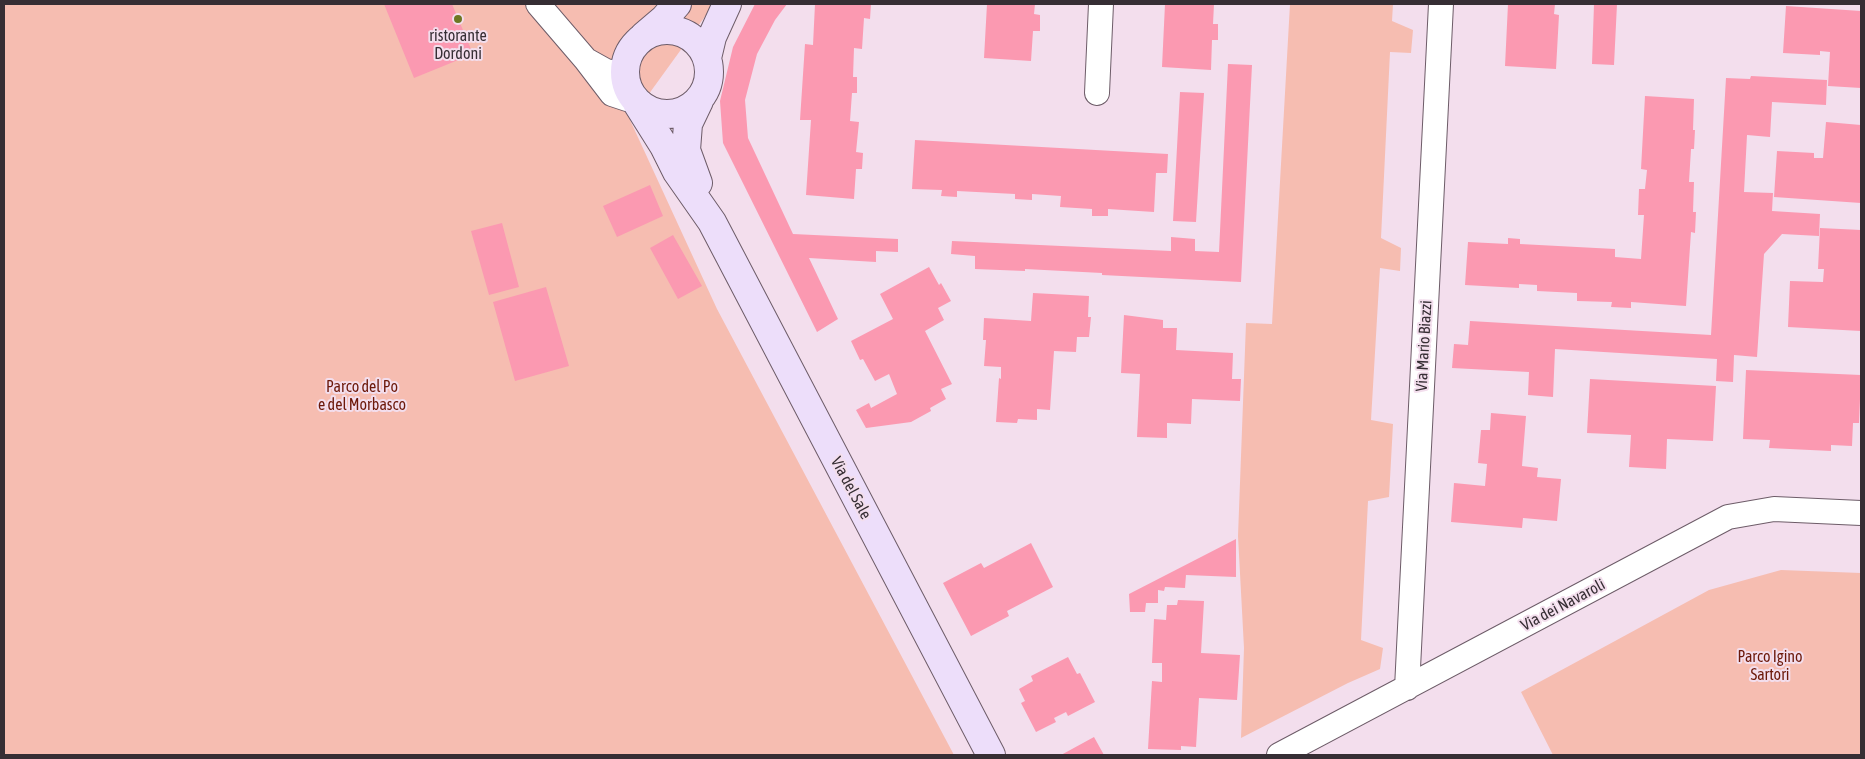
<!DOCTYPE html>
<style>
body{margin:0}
#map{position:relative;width:1865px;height:759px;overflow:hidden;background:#f3deed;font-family:"Asap Condensed",sans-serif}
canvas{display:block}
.frame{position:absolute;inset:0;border:5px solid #362e34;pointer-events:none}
</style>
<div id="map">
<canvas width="1865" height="759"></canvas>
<div class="frame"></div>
</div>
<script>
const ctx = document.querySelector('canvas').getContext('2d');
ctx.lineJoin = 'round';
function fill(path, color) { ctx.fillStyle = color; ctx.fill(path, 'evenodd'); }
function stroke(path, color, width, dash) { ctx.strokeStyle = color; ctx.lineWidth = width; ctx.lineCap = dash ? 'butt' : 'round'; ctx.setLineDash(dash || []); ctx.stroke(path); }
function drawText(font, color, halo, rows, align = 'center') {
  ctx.font = font + ' "Asap Condensed",sans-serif'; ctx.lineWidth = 4; ctx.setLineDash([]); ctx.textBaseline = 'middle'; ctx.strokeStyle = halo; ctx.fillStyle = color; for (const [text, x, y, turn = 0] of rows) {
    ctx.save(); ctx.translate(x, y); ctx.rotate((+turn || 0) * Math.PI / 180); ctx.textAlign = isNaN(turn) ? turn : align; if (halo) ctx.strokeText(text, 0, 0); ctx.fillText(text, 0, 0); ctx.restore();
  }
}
fill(new Path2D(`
 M 4,4 L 714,4 L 630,120 L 717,309 L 954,755 L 4,755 Z
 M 1290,4 L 1393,4 L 1392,21 L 1413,30 L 1411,53 L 1390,52 L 1381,238 L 1401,248 L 1400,271 L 1380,268 L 1371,420 L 1393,424 L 1389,497 L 1368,501 L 1361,640 L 1383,648 L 1380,669 L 1348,683 L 1241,738 L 1244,648 L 1238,536 L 1246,323 L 1272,324 Z
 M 1781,570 L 1861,573 L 1861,755 L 1553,755 L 1521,692 L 1709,590 Z`), '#f6bdb1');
fill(new Path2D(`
 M 384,4 L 452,4 L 473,54 L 414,78 Z
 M 755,4 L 787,4 L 775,20 L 757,54 L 745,100 L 748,138 L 793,234 L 898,239 L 898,252 L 876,251 L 876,262 L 809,258 L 838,319 L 817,332 L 723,143 L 720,101 L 733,47 Z
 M 815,4 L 871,4 L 870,19 L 864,18 L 862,49 L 854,48 L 853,77 L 857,77 L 857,93 L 852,93 L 850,121 L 859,122 L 856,152 L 863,153 L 862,169 L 856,169 L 854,199 L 806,195 L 811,120 L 800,120 L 805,44 L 813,45 Z
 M 987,4 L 1035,4 L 1034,14 L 1040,15 L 1040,31 L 1033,31 L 1031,61 L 984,58 Z
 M 1165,4 L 1214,4 L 1213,24 L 1218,24 L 1218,40 L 1212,40 L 1211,70 L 1162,67 Z
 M 1508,4 L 1555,4 L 1554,14 L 1559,15 L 1556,69 L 1505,66 Z
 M 1594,4 L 1617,4 L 1614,65 L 1592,64 Z
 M 1786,6 L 1861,11 L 1861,88 L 1828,86 L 1830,52 L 1820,51 L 1820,55 L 1783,53 Z
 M 1228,64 L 1252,65 L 1241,282 L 1102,275 L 1102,273 L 1025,269 L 1025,271 L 975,269 L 975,256 L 951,254 L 952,241 L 1171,251 L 1171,237 L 1195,239 L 1195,251 L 1219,252 Z
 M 1751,76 L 1827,80 L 1826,105 L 1772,102 L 1770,137 L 1747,135 L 1744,192 L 1773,193 L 1772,211 L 1820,214 L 1819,236 L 1782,234 L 1764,254 L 1757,357 L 1734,355 L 1733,382 L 1716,381 L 1717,359 L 1555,349 L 1553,397 L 1528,395 L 1529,372 L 1452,368 L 1454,344 L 1468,345 L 1470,321 L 1711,335 L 1726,78 L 1750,79 Z
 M 1180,92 L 1204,93 L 1196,222 L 1173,221 Z
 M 1645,96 L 1694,99 L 1693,130 L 1695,130 L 1694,149 L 1691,149 L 1689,182 L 1694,182 L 1693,212 L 1696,212 L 1695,233 L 1691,232 L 1686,306 L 1631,302 L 1631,308 L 1611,307 L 1612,302 L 1577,301 L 1577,293 L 1537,291 L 1537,285 L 1519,284 L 1519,288 L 1465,285 L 1468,242 L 1508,244 L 1508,238 L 1520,239 L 1520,244 L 1615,249 L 1615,257 L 1641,259 L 1644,215 L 1638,215 L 1639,189 L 1645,189 L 1647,170 L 1641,169 Z
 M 1826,122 L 1861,125 L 1861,203 L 1774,197 L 1777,151 L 1814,153 L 1814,158 L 1823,158 Z
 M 915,140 L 1168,154 L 1167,173 L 1156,173 L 1154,212 L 1108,209 L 1108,216 L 1092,216 L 1092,209 L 1060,207 L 1061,196 L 1032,194 L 1032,200 L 1015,199 L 1015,194 L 957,191 L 957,197 L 941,196 L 942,190 L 912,189 Z
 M 650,185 L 663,216 L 617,237 L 603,206 Z
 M 502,223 L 519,287 L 489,295 L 471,231 Z
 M 1820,228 L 1861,230 L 1861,331 L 1788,327 L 1790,281 L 1823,282 L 1824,269 L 1818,269 Z
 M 673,235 L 702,286 L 678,299 L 650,248 Z
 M 929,267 L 939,285 L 941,283 L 951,301 L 938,308 L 944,320 L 925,331 L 952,384 L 941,389 L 946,399 L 930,408 L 931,411 L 911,422 L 866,428 L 856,410 L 869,403 L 871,408 L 897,394 L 889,374 L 875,381 L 863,359 L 860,360 L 851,341 L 893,319 L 880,294 Z
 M 546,287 L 569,366 L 515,381 L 493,302 Z
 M 1033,293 L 1089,296 L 1088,317 L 1091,317 L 1089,337 L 1077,337 L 1076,352 L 1054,351 L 1050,410 L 1037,409 L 1037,420 L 1018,419 L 1017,423 L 996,422 L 999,378 L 1001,379 L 1001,367 L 984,366 L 986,340 L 983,340 L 984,318 L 1031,321 Z
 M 1124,315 L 1163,320 L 1163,328 L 1177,328 L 1176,350 L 1233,353 L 1232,379 L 1241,379 L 1240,401 L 1192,399 L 1191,424 L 1167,423 L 1167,438 L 1137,437 L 1140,374 L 1121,373 Z
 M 1746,370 L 1861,375 L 1859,423 L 1853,423 L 1852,446 L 1831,445 L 1831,451 L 1769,448 L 1770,440 L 1743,439 Z
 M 1590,379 L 1716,386 L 1713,441 L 1667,439 L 1666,469 L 1629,467 L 1631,435 L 1587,433 Z
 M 1491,413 L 1526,416 L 1522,466 L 1538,468 L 1537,477 L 1561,479 L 1557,521 L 1523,518 L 1522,528 L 1451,522 L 1454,483 L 1485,486 L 1487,464 L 1478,463 L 1481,430 L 1490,430 Z
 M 1236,539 L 1236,577 L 1186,575 L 1185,588 L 1165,587 L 1164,591 L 1158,590 L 1158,603 L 1146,603 L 1145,612 L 1130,612 L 1129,594 Z
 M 1031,543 L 1053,587 L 1007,611 L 1009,616 L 971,636 L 943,583 L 981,563 L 984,568 Z
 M 1178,600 L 1204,601 L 1201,653 L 1240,655 L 1237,700 L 1199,698 L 1196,747 L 1181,746 L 1181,750 L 1148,749 L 1152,681 L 1162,682 L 1162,663 L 1152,663 L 1154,619 L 1166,620 L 1167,605 L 1177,605 Z
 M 1068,657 L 1077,674 L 1080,673 L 1095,702 L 1068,716 L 1066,712 L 1054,718 L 1056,722 L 1036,732 L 1021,703 L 1025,701 L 1019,689 L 1033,681 L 1031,676 Z
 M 1094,737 L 1104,755 L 1061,755 Z`), '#fb99b1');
const street = new Path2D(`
 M 538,4 L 586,60 L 612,94 L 627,99 L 630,94
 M 588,61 L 606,71 L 621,74 L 626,59
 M 1097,93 L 1101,4
 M 1407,688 L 1441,4
 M 1279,755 L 1728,517 L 1774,509 L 1861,513`);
const secondary = new Path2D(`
 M625 72a42 42 0 1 1 84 0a42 42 0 1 1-84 0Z
 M 644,36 L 664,19 L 677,4
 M 707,58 L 712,37 L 727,4
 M 637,103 L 664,146 L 677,172 L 712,222 L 991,755
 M 698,183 L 686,150 L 688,124 L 699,101`);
stroke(street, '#6d5c68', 26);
stroke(secondary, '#6d5c68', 30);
stroke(street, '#fff', 24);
stroke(secondary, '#eddefa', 28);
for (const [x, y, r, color] of [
 [458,19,5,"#6d7722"]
]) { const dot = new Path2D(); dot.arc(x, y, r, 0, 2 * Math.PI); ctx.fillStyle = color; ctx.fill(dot); stroke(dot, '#f3deed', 2); }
drawText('16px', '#362e34', '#f3deed', [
 ["ristorante",458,36],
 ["Dordoni",458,54]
]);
drawText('16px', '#362e34', '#f3deed', [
 ["Via Mario Biazzi",1424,346,-87],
 ["Via del Sale",851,488,62],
 ["Via dei Navaroli",1563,605,-28]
]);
drawText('16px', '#6c1809', '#f3deed', [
 ["Parco del Po",362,387],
 ["e del Morbasco",362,405],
 ["Parco Igino",1770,657],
 ["Sartori",1770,675]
]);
</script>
